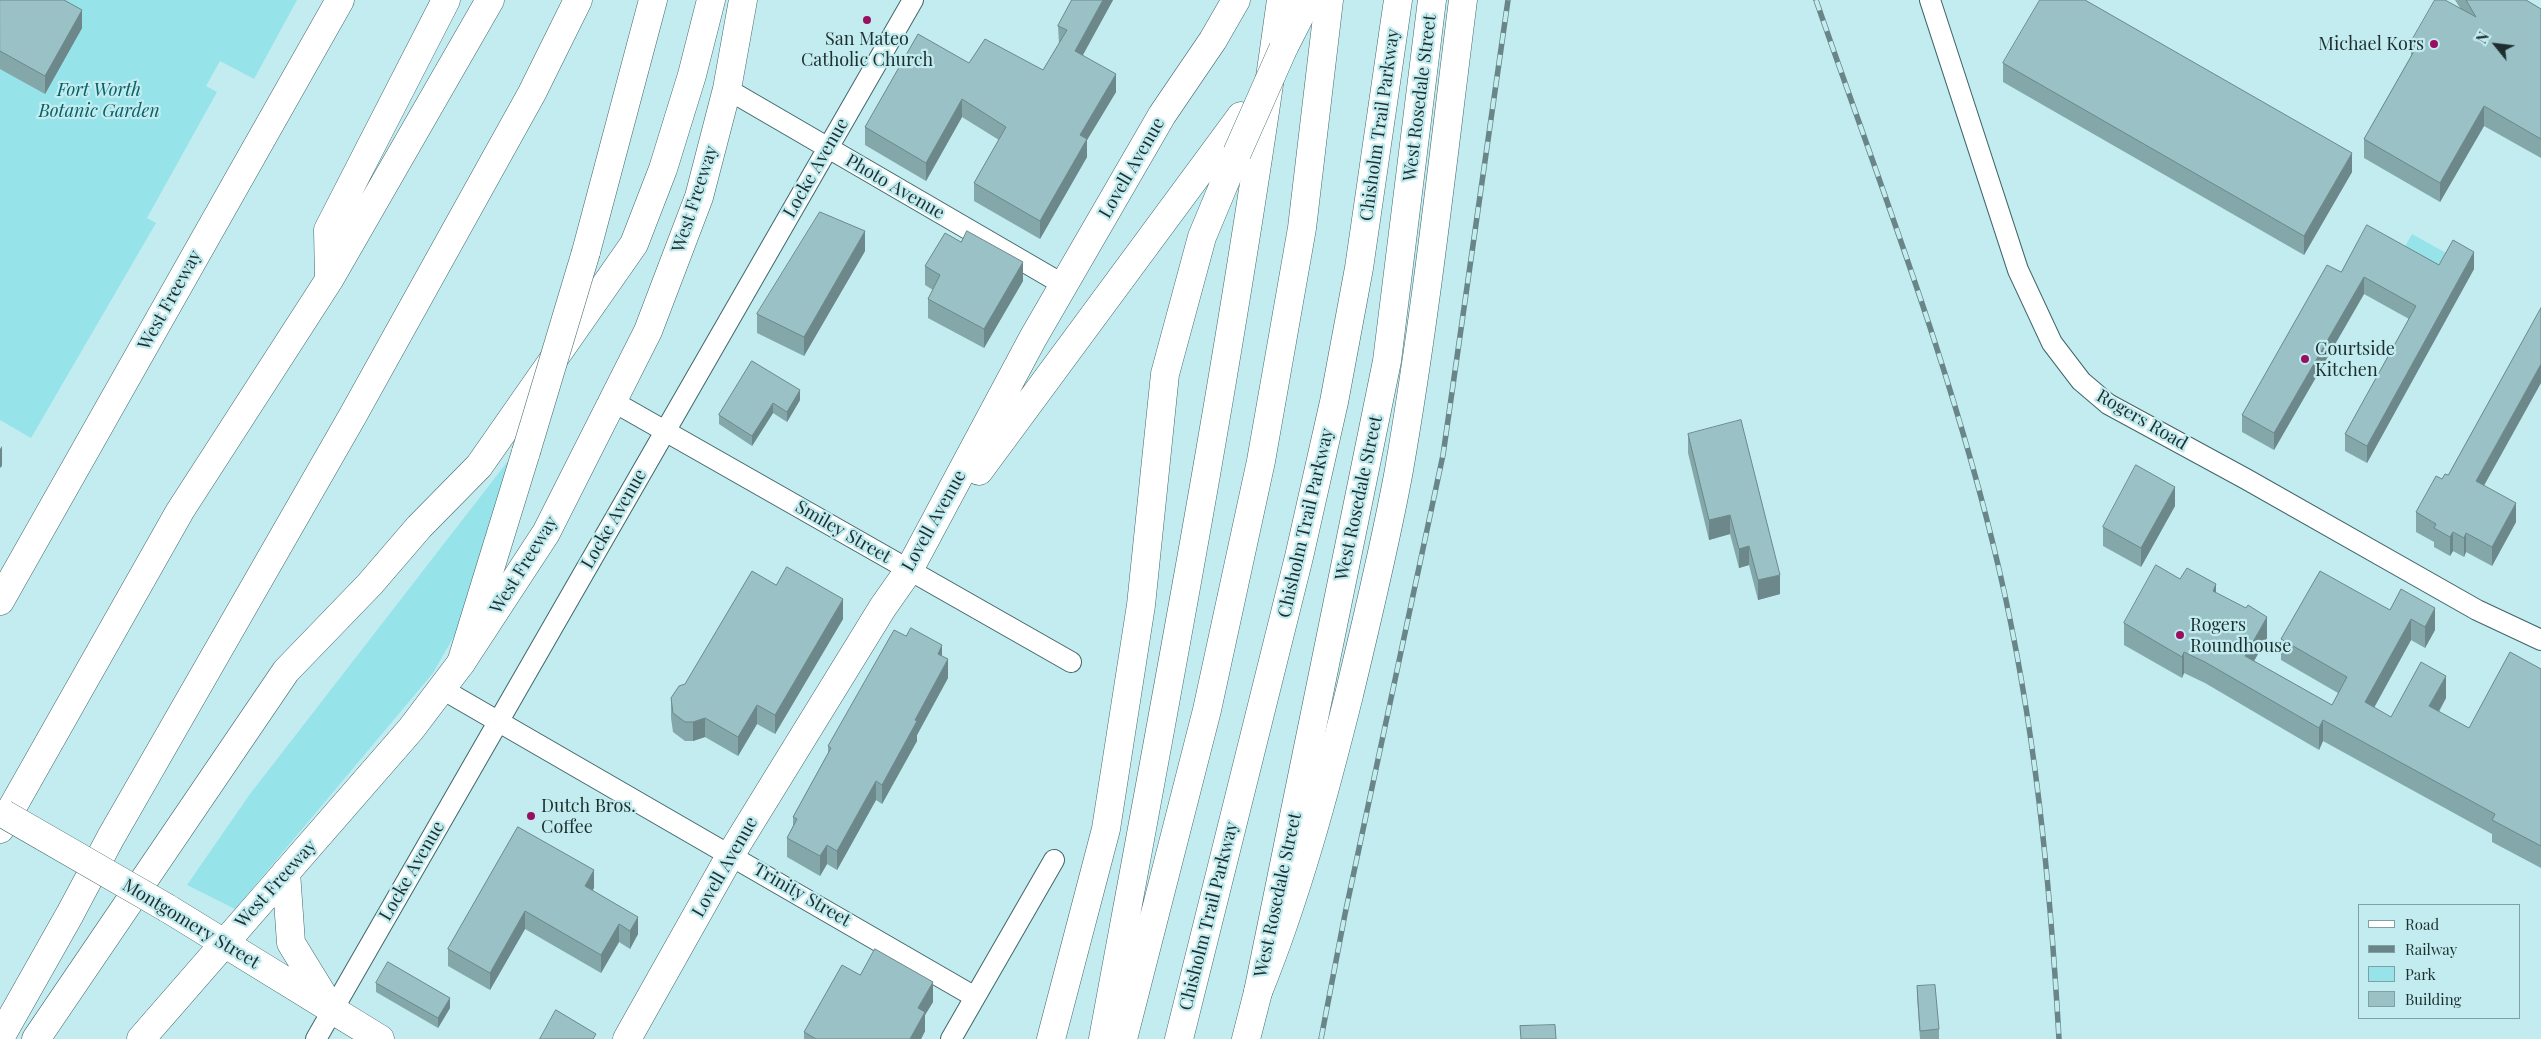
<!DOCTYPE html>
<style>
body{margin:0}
#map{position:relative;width:2541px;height:1039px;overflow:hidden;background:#c2ecef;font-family:"Playfair Display",serif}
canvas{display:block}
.legend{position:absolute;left:2358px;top:904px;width:162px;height:115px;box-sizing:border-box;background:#c2ecef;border:1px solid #80a0a2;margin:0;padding:6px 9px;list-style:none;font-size:15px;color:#1e2e2f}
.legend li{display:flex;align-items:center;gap:10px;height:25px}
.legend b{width:25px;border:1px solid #80a0a2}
.north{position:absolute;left:2471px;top:20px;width:50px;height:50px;-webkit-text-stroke:4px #c2ecef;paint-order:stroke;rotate:299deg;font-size:14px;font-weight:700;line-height:20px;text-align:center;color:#1e2e2f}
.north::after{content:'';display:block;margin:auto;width:18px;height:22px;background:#1e2e2f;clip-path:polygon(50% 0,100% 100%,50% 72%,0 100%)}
</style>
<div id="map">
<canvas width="2541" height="1039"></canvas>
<ul class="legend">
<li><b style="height:6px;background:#fff"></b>Road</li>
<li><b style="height:6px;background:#698587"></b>Railway</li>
<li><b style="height:14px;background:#96e3ea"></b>Park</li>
<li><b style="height:14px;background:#9ac2c6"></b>Building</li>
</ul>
<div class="north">N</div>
</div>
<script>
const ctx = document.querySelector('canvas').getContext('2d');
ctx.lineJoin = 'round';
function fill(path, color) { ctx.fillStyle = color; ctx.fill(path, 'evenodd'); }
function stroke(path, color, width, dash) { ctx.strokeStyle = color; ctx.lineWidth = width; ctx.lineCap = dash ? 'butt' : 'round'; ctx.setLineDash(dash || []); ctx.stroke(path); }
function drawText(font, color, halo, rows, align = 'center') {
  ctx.font = font + ' "Playfair Display",serif'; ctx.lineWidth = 4.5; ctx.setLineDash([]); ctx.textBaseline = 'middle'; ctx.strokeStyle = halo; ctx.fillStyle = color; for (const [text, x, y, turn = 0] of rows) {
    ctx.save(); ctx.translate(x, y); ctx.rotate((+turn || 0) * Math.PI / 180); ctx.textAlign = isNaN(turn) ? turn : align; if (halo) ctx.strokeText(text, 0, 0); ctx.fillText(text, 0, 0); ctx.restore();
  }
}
fill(new Path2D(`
 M 0,0 L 297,0 L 254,79 L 220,61 L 206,86 L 217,92 L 147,218 L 156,223 L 31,438 L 0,420 Z
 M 2412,234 L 2446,253 L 2437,268 L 2403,250 Z
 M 515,452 L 457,631 L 433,673 L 235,909 L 187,885 L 250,794 Z`), '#96e3ea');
const street = new Path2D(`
 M 1930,0 L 2018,270 L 2052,343 L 2081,381 L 2108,404 L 2246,479 L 2477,610 L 2541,640
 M 727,89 L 1064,285
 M 614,402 L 1071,662
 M 442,689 L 975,997
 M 316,1039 L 913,0
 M 951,1039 L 1054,860`);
const secondary = new Path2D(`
 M 1283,49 L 1308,0
 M 979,471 L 1241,116
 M 0,601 L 340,0
 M 286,872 L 291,943 L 329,1005
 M 167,908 L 380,1039
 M 141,1039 L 411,729 L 461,663 L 546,533 L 648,331 L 699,197 L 727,89 L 743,0
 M 627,1039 L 731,854 L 883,607 L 909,570 L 1033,338 L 1162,115 L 1213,40 L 1236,0
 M 1051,1039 L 1106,829 L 1141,605 L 1165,374 L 1202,237 L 1237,153
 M 1246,1039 L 1258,992 L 1387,361 L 1432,0`);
const highway = new Path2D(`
 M 586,252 L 653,0
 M 329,280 L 328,230 L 446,0
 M 461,663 L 526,452
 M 0,829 L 180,511 L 329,280 L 490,0
 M 1258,992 C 1297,896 1324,795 1349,695 C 1367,620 1385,546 1399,470 C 1426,315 1443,157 1463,0
 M 0,1038 L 70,914 L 111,837 L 352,417 L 532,93 L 578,0
 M 36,1039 L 286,671 L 370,584 L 419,527 L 479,466 L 634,244 L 663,169 L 692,75 L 711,0
 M 1103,1039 C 1167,693 1233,348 1281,0
 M 1123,1039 L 1207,710 L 1261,461 L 1302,228 L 1329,0
 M 1179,1039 L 1299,557 L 1334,402 L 1359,268 L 1398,0`);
stroke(street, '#40666a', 22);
stroke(secondary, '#40666a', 29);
stroke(highway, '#40666a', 29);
stroke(street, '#fff', 20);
stroke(secondary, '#fff', 28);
stroke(highway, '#fff', 28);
const rail = new Path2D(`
 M 1816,0 C 1881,188 1954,375 1999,569 C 2035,723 2050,881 2059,1039
 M 1321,1039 L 1345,914 L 1443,455 L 1508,0`);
stroke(rail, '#698587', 5.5);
stroke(rail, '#c2ecef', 4, [11]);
const secondaryBridge = new Path2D(`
 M 1237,153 L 1283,49
 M 4,814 L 167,908`);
const highwayBridge = new Path2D(`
 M 526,452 L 586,252`);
stroke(secondaryBridge, '#40666a', 29, []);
stroke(highwayBridge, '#40666a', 29, []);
stroke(secondaryBridge, '#fff', 28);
stroke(highwayBridge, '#fff', 28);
fill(new Path2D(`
 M 0,0 L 82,28 L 45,94 L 0,69 Z
 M 1072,0 L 1113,0 L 1083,55 L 1116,92 L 1087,140 L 1087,157 L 1040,239 L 974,201 L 974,183 L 999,140 L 962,117 L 926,181 L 865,145 L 865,127 L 969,63 L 1043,70 L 1059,44 L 1058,26 Z
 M 2455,0 L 2526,0 L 2541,9 L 2541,158 L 2484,126 L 2440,202 L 2364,158 L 2364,139 L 2411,56 L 2411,42 L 2460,8 Z
 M 2003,63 L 2352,172 L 2304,255 L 2003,82 Z
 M 865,251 L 804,356 L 757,333 L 757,314 Z
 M 2439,265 L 2474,269 L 2367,463 L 2345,451 L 2345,434 L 2409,319 L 2364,294 L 2274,450 L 2242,432 L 2242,415 L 2341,272 Z
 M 925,266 L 1023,281 L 984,348 L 928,318 L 928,299 L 933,290 L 925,285 Z
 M 752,361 L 800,400 L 787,422 L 773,413 L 752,446 L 719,424 L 719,415 Z
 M 1688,434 L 1780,594 L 1758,600 L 1749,565 L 1739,568 L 1730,534 L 1709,540 L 1688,453 Z
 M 2448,475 L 2484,485 L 2516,522 L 2492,566 L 2466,552 L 2464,557 L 2453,551 L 2450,556 L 2434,547 L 2434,542 L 2416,532 L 2416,512 L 2442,479 Z
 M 2175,506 L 2141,567 L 2103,546 L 2103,527 Z
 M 2180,579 L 2216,593 L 2267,638 L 2254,661 L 2332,705 L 2338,693 L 2281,660 L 2281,639 L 2390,610 L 2401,589 L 2435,630 L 2425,648 L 2411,640 L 2374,708 L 2391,717 L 2446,698 L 2439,712 L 2469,728 L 2541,669 L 2541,868 L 2492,842 L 2492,834 L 2323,741 L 2319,750 L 2205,683 L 2184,673 L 2182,678 L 2124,645 L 2124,623 Z
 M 776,585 L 843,619 L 775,734 L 757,724 L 738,756 L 705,737 L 693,741 L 685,741 L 673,732 L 671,718 L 671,698 L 685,684 Z
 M 942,656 L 948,678 L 917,735 L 917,741 L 882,804 L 876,800 L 837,870 L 827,864 L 820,876 L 787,857 L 787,838 L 793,826 L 793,817 L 828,753 L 828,746 Z
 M 518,827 L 594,888 L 592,890 L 638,934 L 630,949 L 619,942 L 601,973 L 525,929 L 490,990 L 448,966 L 448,949 Z
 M 860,975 L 933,1002 L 925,1015 L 925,1031 L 921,1039 L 804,1039 L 804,1032 Z
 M 376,983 L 450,1008 L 438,1028 L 376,992 Z
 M 1917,986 L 1939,1029 L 1939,1039 L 1920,1039 L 1917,996 Z`), '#84a7aa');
fill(new Path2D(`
 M 1103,0 L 1113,0 L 1075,69 L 1075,51 Z
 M 82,10 L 82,28 L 45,94 L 45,76 Z
 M 1116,74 L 1116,92 L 1087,140 L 1087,157 L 1040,239 L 1040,221 L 1080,135 Z
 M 962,99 L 962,117 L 926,181 L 926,163 Z
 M 2484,106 L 2484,126 L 2440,202 L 2440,183 Z
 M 2352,153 L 2352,172 L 2304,255 L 2304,236 Z
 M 865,231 L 865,251 L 804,356 L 804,337 Z
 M 2474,252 L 2474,269 L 2367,463 L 2367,446 Z
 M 1023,262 L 1023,281 L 984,348 L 984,329 Z
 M 2364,277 L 2364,294 L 2274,450 L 2274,433 Z
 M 2541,364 L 2541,383 L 2476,500 L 2476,481 Z
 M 800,390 L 800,400 L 787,422 L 787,412 Z
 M 773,403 L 773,413 L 752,446 L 752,436 Z
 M 2,446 L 2,466 L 0,468 L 0,449 Z
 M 2175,487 L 2175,506 L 2141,567 L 2141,548 Z
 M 2516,503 L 2516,522 L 2492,566 L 2492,547 Z
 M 1730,515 L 1730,534 L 1709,540 L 1709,520 Z
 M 2453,532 L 2453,551 L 2450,556 L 2450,537 Z
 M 2466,533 L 2466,552 L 2464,557 L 2464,538 Z
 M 1749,546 L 1749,565 L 1739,568 L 1739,549 Z
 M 1780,575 L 1780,594 L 1758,600 L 1758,580 Z
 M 2216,584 L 2216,606 L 2213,591 Z
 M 843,599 L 843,619 L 775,734 L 775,715 Z
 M 2435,608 L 2435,630 L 2425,648 L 2425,627 Z
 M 2267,617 L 2267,638 L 2245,677 L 2245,656 Z
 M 2411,619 L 2411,640 L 2365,724 L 2365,702 Z
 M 942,645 L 942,664 L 938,654 Z
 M 2184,652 L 2184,673 L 2182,678 L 2182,657 Z
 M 948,659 L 948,678 L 917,735 L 917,741 L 882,804 L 882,785 L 915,720 Z
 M 2446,676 L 2446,698 L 2429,728 L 2429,706 Z
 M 757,705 L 757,724 L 738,756 L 738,737 Z
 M 705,718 L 705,737 L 693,741 L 693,722 Z
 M 2323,720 L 2323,741 L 2319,750 L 2319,728 Z
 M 876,781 L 876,800 L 837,870 L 837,851 Z
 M 827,845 L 827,864 L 820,876 L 820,856 Z
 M 594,870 L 594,888 L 585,903 L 585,886 Z
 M 525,911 L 525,929 L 490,990 L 490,973 Z
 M 638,917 L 638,934 L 630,949 L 630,931 Z
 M 619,924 L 619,942 L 601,973 L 601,955 Z
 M 933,982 L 933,1002 L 925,1015 L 925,1031 L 921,1039 L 910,1039 L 918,1008 Z
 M 450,998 L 450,1008 L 438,1028 L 438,1018 Z`), '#6c888b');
const building = new Path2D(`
 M 0,0 L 64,0 L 82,10 L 45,76 L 0,51 Z
 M 1072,0 L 1103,0 L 1075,51 L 1116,74 L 1080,135 L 1087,139 L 1040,221 L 974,183 L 1006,127 L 962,99 L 926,163 L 865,127 L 918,34 L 969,63 L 985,39 L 1043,70 L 1067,30 L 1058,26 Z
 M 2040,0 L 2085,0 L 2352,153 L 2304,236 L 2003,63 Z
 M 2435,0 L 2445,0 L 2476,17 L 2466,0 L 2526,0 L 2541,9 L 2541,139 L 2484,106 L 2440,183 L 2364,139 L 2417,46 L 2411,42 Z
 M 820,212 L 865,231 L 804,337 L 757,314 Z
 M 2367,225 L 2439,265 L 2453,240 L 2474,252 L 2367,446 L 2345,434 L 2416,306 L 2364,277 L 2274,433 L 2242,415 L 2327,265 L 2341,272 Z
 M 967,231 L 1023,262 L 984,329 L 928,299 L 940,275 L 925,266 L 945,233 L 961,242 Z
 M 2541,308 L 2541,364 L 2476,481 L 2516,503 L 2492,547 L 2466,533 L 2464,538 L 2453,532 L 2450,537 L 2434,528 L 2436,524 L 2416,512 L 2436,476 L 2442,479 L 2445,474 L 2448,475 Z
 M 752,361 L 800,390 L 787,412 L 773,403 L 752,436 L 719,415 Z
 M 1741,420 L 1780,575 L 1758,580 L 1749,546 L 1739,549 L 1730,515 L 1709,520 L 1688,434 Z
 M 2136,465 L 2175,487 L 2141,548 L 2103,527 Z
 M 2156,565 L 2180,579 L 2187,568 L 2216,584 L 2213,591 L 2246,608 L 2248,605 L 2267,617 L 2245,656 L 2332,705 L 2347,677 L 2281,639 L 2320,571 L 2390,610 L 2401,589 L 2435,608 L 2425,627 L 2411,619 L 2365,702 L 2391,717 L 2421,662 L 2446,676 L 2429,706 L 2469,728 L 2510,652 L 2541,669 L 2541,846 L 2492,820 L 2495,814 L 2323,720 L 2319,728 L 2205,662 L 2184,652 L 2182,657 L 2124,623 Z
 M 787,567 L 843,599 L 775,715 L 757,705 L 738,737 L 705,718 L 693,722 L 685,722 L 673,713 L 671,698 L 679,686 L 685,684 L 752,571 L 776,585 Z
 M 911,628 L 942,645 L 938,654 L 948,659 L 915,720 L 917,721 L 882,785 L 876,781 L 837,851 L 827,845 L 820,856 L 787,838 L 797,819 L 793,817 L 831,748 L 828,746 L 894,630 L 906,636 Z
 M 518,827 L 594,870 L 585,886 L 638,917 L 630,931 L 619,924 L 601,955 L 525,911 L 490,973 L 448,949 Z
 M 875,949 L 933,982 L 918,1008 L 925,1012 L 910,1039 L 816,1039 L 804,1032 L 842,965 L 860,975 Z
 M 388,962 L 450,998 L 438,1018 L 376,983 Z
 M 1935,985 L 1939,1029 L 1920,1031 L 1917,986 Z
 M 556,1010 L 596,1034 L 593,1039 L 540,1039 Z
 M 1555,1025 L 1556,1039 L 1521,1039 L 1520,1026 Z`);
fill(building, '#9ac2c6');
stroke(building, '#6c888b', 1);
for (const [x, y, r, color] of [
 [867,20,5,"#9a0e5f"],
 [2434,44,5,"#9a0e5f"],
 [2305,359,5,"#9a0e5f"],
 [2180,635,5,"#9a0e5f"],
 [531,816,5,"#9a0e5f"]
]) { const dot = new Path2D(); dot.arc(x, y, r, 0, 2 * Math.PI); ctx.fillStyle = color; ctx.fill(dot); stroke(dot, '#c2ecef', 2); }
drawText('18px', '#1e2e2f', '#c2ecef', [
 ["San Mateo",867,39,"center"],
 ["Catholic Church",867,60,"center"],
 ["Michael Kors",2424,44,"right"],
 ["Courtside",2315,349],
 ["Kitchen",2315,370],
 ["Rogers",2190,625],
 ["Roundhouse",2190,646],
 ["Dutch Bros.",541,806],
 ["Coffee",541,827]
], 'left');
drawText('italic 18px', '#056066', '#c2ecef', [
 ["Fort Worth",99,90],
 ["Botanic Garden",99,111]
]);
drawText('18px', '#1e2e2f', '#c2ecef', [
 ["West Rosedale Street",1420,98,-83],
 ["Chisholm Trail Parkway",1380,125,-82],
 ["Locke Avenue",816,168,-60],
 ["Lovell Avenue",1132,168,-60],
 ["Photo Avenue",895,187,30],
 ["West Freeway",695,199,-72],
 ["West Freeway",170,300,-61],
 ["Rogers Road",2142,420,30],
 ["West Rosedale Street",1359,498,-78],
 ["Locke Avenue",614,519,-60],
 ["Lovell Avenue",934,521,-61],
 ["Chisholm Trail Parkway",1306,523,-77],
 ["Smiley Street",843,532,30],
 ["West Freeway",524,565,-58],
 ["Lovell Avenue",725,867,-60],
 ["Locke Avenue",412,871,-60],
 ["West Freeway",276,884,-48],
 ["Trinity Street",802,895,30],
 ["West Rosedale Street",1278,895,-78],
 ["Chisholm Trail Parkway",1209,916,-76],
 ["Montgomery Street",191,924,31]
]);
</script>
